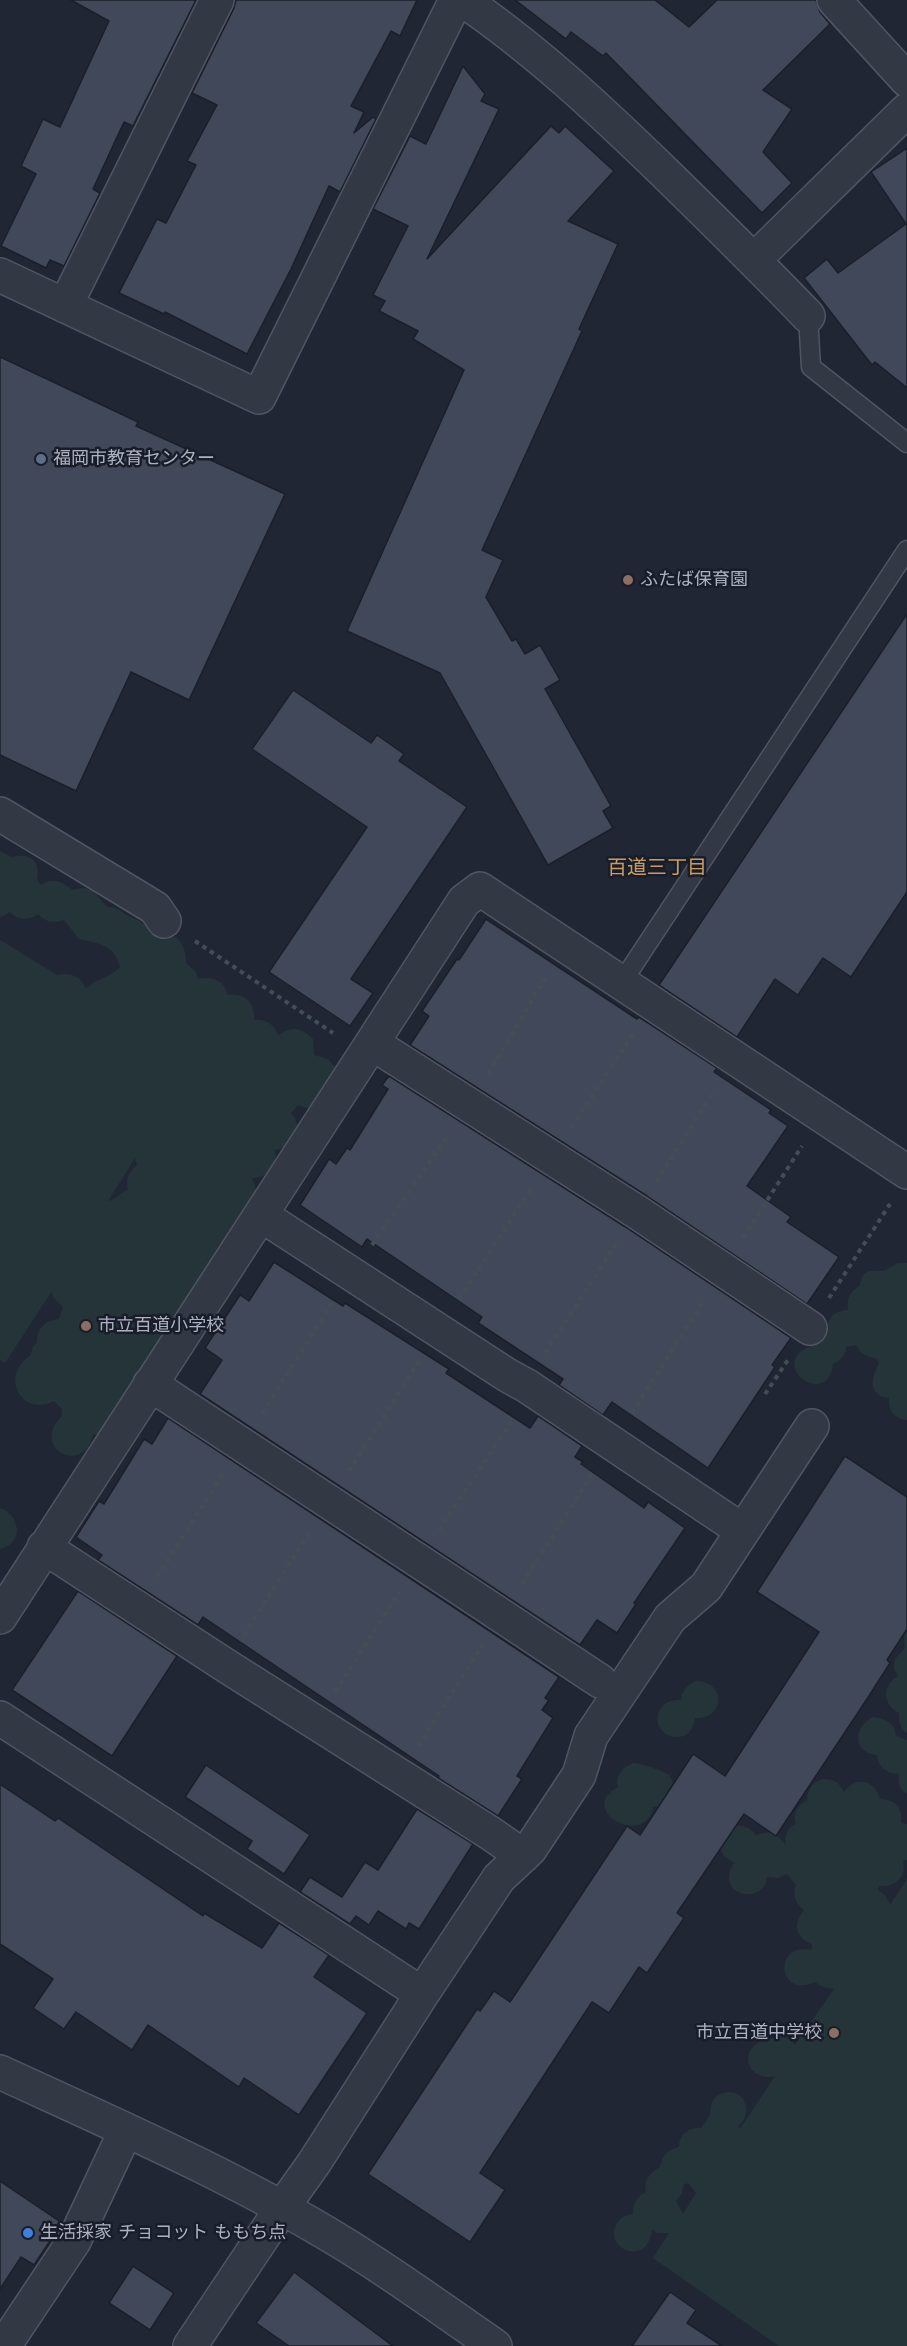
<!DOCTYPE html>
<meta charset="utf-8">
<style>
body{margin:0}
canvas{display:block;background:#202634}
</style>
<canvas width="907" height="2346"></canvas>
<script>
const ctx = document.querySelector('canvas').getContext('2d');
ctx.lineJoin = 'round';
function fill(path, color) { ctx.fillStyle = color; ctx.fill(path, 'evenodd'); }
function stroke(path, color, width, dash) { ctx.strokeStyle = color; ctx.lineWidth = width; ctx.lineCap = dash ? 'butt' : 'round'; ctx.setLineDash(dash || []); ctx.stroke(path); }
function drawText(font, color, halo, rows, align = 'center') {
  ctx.font = font + ' "Work Sans","Noto Sans JP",sans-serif'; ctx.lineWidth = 5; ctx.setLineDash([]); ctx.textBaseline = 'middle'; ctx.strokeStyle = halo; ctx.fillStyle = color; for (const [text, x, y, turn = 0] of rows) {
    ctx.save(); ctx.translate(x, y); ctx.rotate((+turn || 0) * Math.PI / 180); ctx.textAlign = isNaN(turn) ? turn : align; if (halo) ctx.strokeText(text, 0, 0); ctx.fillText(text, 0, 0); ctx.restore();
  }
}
fill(new Path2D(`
 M 0,851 L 12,857 C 30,852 41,861 37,879 L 41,885 C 52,877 63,881 72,890 C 94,884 94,894 107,907 C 118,906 120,912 129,916 C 139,922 146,921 150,934 C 171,928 187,941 186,963 L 196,972 L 198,979 C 212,976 224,980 228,995 C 244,992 256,1004 254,1020 C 265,1018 276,1025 278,1036 C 291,1025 302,1028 313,1039 L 314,1055 L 328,1059 L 338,1070 L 313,1110 L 298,1105 L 291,1113 L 295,1118 L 298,1129 L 286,1147 L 275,1150 C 278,1167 269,1177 252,1178 L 257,1192 L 243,1211 L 244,1213 L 104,1437 L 93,1434 C 84,1478 29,1447 62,1416 L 62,1409 L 54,1401 C 20,1418 0,1374 30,1356 L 33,1347 L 37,1342 C 37,1328 45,1320 59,1319 L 63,1307 L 53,1297 L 52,1291 L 5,1363 L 0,1360 L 0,940 L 57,975 C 71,972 80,976 86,989 C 97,977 107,980 120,967 C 115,945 98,943 79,939 L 64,920 C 53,923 46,923 38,914 C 29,921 17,920 10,912 L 0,918 ZM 135,1158 L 137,1165 C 129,1172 125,1179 128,1190 C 120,1192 117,1200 108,1201 Z
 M 898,1263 L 907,1263 L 907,1420 C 894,1419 888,1410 889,1398 C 866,1396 872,1376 879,1363 L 876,1358 C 866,1357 861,1354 856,1345 L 846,1347 C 846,1356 840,1360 833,1364 C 828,1410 767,1365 809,1347 L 810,1339 L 824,1326 L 828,1327 C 828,1316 838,1310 848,1310 C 846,1298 850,1291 860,1286 C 862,1265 875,1273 886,1270 C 888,1269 895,1264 898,1263 Z
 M 0,1508 C 21,1515 24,1544 0,1549 Z
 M 907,1631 L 907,1733 C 899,1728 899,1721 899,1713 C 883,1705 881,1686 898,1676 L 894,1669 L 895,1659 L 905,1648 L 904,1635 Z
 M 696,1681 C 728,1682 724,1720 695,1718 C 691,1753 644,1734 661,1708 C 666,1701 672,1700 681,1700 C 682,1690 687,1685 696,1681 Z
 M 873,1717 C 886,1719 895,1723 896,1736 L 907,1740 L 907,1794 C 899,1789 898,1783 899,1774 C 887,1773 878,1768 877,1755 C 852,1752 853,1728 873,1717 Z
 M 633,1763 C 639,1763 665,1771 669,1775 C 680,1788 668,1807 653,1807 C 646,1849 575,1810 618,1787 C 615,1775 622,1768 633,1763 Z
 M 823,1779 C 834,1779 839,1782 844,1792 C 856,1775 875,1780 880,1799 C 896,1800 903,1808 901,1823 L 907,1824 L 907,1860 L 903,1861 C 907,1878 895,1887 879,1886 L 878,1890 L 886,1896 L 890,1905 L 907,1879 L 907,2346 L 779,2346 L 653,2258 L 669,2233 L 657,2233 L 652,2230 C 648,2268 602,2249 617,2223 C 621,2217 626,2215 633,2214 C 633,2203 636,2197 646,2192 C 643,2180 650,2173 660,2167 C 662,2156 667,2150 679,2147 C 679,2134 689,2127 702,2128 C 703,2124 707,2121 709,2116 C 712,2110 709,2102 717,2096 C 736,2081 759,2108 738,2126 L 740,2129 L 775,2076 C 757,2082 738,2062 754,2046 C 758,2041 765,2041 771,2039 C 781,2035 789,2037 795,2045 L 834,1989 L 823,1987 L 815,1982 C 778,2000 772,1941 812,1950 L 812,1944 C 795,1938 793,1923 804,1910 C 795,1903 792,1895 796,1885 L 787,1874 L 778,1878 L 767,1877 C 764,1907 713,1895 734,1863 L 724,1856 L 720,1848 L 735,1825 C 744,1826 751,1827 756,1836 C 768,1829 777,1833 785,1844 C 785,1834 788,1828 796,1824 C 792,1814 798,1805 807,1800 C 808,1788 812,1783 823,1779 ZM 688,2183 L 696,2193 L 683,2214 L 676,2201 L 682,2193 L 683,2185 Z`), '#253438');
const building = new Path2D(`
 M 71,0 L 196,0 L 133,126 L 124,122 L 93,189 L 100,193 L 64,266 L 50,260 L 46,268 L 1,246 L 36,174 L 21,166 L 43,119 L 60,127 L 109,21 Z
 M 236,0 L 417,0 L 400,36 L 391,31 L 351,106 L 364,112 L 354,133 L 373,117 L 376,119 L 340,192 L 329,186 L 291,269 L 247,354 L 165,312 L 164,314 L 119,293 L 157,219 L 166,223 L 196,165 L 187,161 L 217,105 L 192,93 L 234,8 Z
 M 515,0 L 655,0 L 689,27 L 717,0 L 816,0 L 820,12 L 830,24 L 763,90 L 792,109 L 763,152 L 792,183 L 762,213 L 606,53 L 603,56 L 571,32 L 566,39 Z
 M 463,66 L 485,94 L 481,101 L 499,109 L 427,259 L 551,126 L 559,133 L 565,126 L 614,171 L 568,221 L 618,244 L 579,329 L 582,331 L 482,550 L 503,560 L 486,597 L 512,641 L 516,639 L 525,654 L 540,645 L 560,680 L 545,689 L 611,806 L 603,811 L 613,828 L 548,865 L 440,673 L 347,631 L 464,370 L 413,339 L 418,331 L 379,311 L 385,301 L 373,295 L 408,226 L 373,209 L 410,136 L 426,144 Z
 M 907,148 L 907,388 L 875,362 L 872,365 L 804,278 L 827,259 L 838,273 L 906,224 L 871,172 Z
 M 0,357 L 138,422 L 136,426 L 285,494 L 189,700 L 131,672 L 76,791 L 0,755 Z
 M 907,614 L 907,892 L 851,977 L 823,958 L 798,995 L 775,979 L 737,1037 L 659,985 Z
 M 293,690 L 371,743 L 377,735 L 404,754 L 399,761 L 467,807 L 351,979 L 373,993 L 350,1026 L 269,972 L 367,827 L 252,749 Z
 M 486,919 L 637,1019 L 639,1017 L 717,1068 L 714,1072 L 771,1110 L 769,1113 L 788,1126 L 747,1186 L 791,1217 L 787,1222 L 839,1257 L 807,1304 L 647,1196 L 410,1045 L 429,1016 L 422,1011 L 457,959 L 459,960 Z
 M 389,1076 L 627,1228 L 791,1338 L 772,1365 L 775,1367 L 708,1468 L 612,1402 L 603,1415 L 559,1385 L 563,1379 L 478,1323 L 482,1317 L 367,1239 L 362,1247 L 300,1205 L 329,1159 L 336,1164 L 347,1148 L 350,1150 L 388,1089 L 382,1085 Z
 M 274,1262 L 343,1306 L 345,1303 L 449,1369 L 446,1373 L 530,1428 L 538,1416 L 582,1446 L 575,1457 L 583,1462 L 581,1464 L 644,1508 L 648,1502 L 685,1528 L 634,1603 L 636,1604 L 617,1633 L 597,1620 L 580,1645 L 200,1394 L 222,1360 L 205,1348 L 240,1295 L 249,1301 Z
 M 168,1418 L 559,1677 L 545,1698 L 549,1700 L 542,1710 L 553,1718 L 517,1776 L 522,1779 L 498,1816 L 438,1778 L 439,1776 L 203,1617 L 198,1625 L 98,1560 L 102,1555 L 76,1537 L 99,1501 L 104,1504 L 144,1439 L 152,1444 Z
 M 845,1456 L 907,1497 L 907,1629 L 887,1660 L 890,1663 L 867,1699 L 776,1836 L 744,1814 L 677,1913 L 684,1918 L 647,1973 L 639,1967 L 609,2013 L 592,2002 L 480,2173 L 505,2190 L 470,2242 L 368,2174 L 477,2009 L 480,2011 L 494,1991 L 510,2002 L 627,1826 L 640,1835 L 693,1754 L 725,1776 L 819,1632 L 757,1592 Z
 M 78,1591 L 177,1656 L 112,1756 L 12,1690 Z
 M 206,1765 L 310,1835 L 284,1874 L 247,1849 L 252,1841 L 185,1797 Z
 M 0,1784 L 55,1821 L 58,1818 L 203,1916 L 204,1913 L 262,1948 L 279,1923 L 329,1955 L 314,1977 L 367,2013 L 299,2115 L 244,2078 L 239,2087 L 148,2025 L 132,2050 L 76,2012 L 64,2029 L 33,2008 L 53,1979 L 0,1944 Z
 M 417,1809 L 473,1844 L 419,1929 L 409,1923 L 406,1929 L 378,1911 L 369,1925 L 356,1916 L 350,1924 L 300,1892 L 310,1877 L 342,1897 L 365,1862 L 378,1870 Z
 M 0,2181 L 62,2223 L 34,2265 L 21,2257 L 0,2289 Z
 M 133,2266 L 174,2293 L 150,2330 L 109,2303 Z
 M 294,2272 L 393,2346 L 289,2346 L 256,2323 Z
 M 670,2292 L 696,2310 L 687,2323 L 722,2346 L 632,2346 Z`);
fill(building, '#414859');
stroke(building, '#1b1f2b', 1.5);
const service = new Path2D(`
 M 808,316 L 811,367 L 907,443
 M 622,982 L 907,550`);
const minor = new Path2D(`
 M 463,0 C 535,49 600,110 663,171 C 712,219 760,266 808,316
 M 834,0 L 907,80
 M 754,260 L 907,110
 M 0,275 L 259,397 L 456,0
 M 65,306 L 217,0
 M 0,814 L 155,908 L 164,921
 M 372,1043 L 637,1212 L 810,1328
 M 261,1215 L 507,1375 L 527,1386 L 743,1531
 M 150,1384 C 301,1482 450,1582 600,1681
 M 44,1547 L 225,1665 L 490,1833 L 523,1856
 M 0,1617 L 464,901 L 480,889 L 907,1172
 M 0,1718 L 422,1994
 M 282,2208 L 314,2163 L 422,1994 L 499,1878 L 530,1849 L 579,1775 L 591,1736 L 670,1618 L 706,1587 L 812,1426
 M 4,2346 L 74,2241 L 126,2130`);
const tertiary = new Path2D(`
 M 0,2072 C 115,2125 233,2176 341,2242 C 394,2274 444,2311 495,2346
 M 190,2346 L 282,2208`);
stroke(service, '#515563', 21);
stroke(minor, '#515563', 36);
stroke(tertiary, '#515563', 36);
stroke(new Path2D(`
 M 195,941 L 333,1033
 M 488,1074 L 546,977
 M 571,1128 L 633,1034
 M 656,1182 L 715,1090
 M 743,1238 L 802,1146
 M 372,1245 L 448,1135
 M 829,1298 L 890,1204
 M 459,1299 L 532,1187
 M 545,1353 L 618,1241
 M 765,1394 L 790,1357
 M 262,1413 L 332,1303
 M 632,1413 L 704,1300
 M 349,1471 L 419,1361
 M 439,1530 L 513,1419
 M 157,1577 L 222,1475
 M 522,1584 L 592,1474
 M 244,1635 L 309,1533
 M 335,1692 L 399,1592
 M 418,1746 L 482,1646`), '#414f55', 4, [4.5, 4.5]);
stroke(service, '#333845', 18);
stroke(minor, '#333845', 33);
stroke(tertiary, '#333845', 33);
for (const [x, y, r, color] of [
 [41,459,6,"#5c6f8a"],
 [628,580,6,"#8d6e63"],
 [86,1326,6,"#8d6e63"],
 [834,2033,6,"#8d6e63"],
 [28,2233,6,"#3f7fe0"]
]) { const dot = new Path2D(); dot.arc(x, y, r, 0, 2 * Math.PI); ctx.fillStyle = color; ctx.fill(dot); stroke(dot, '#191d29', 2); }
drawText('18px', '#adb2c2', '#191d29', [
 ["福岡市教育センター",53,459],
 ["ふたば保育園",640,580],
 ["市立百道小学校",98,1326],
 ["市立百道中学校",822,2033,"right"],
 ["生活採家 チョコット ももち点",40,2233]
], 'left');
drawText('20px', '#cb9c5f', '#191d29', [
 ["百道三丁目",657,868]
]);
</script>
